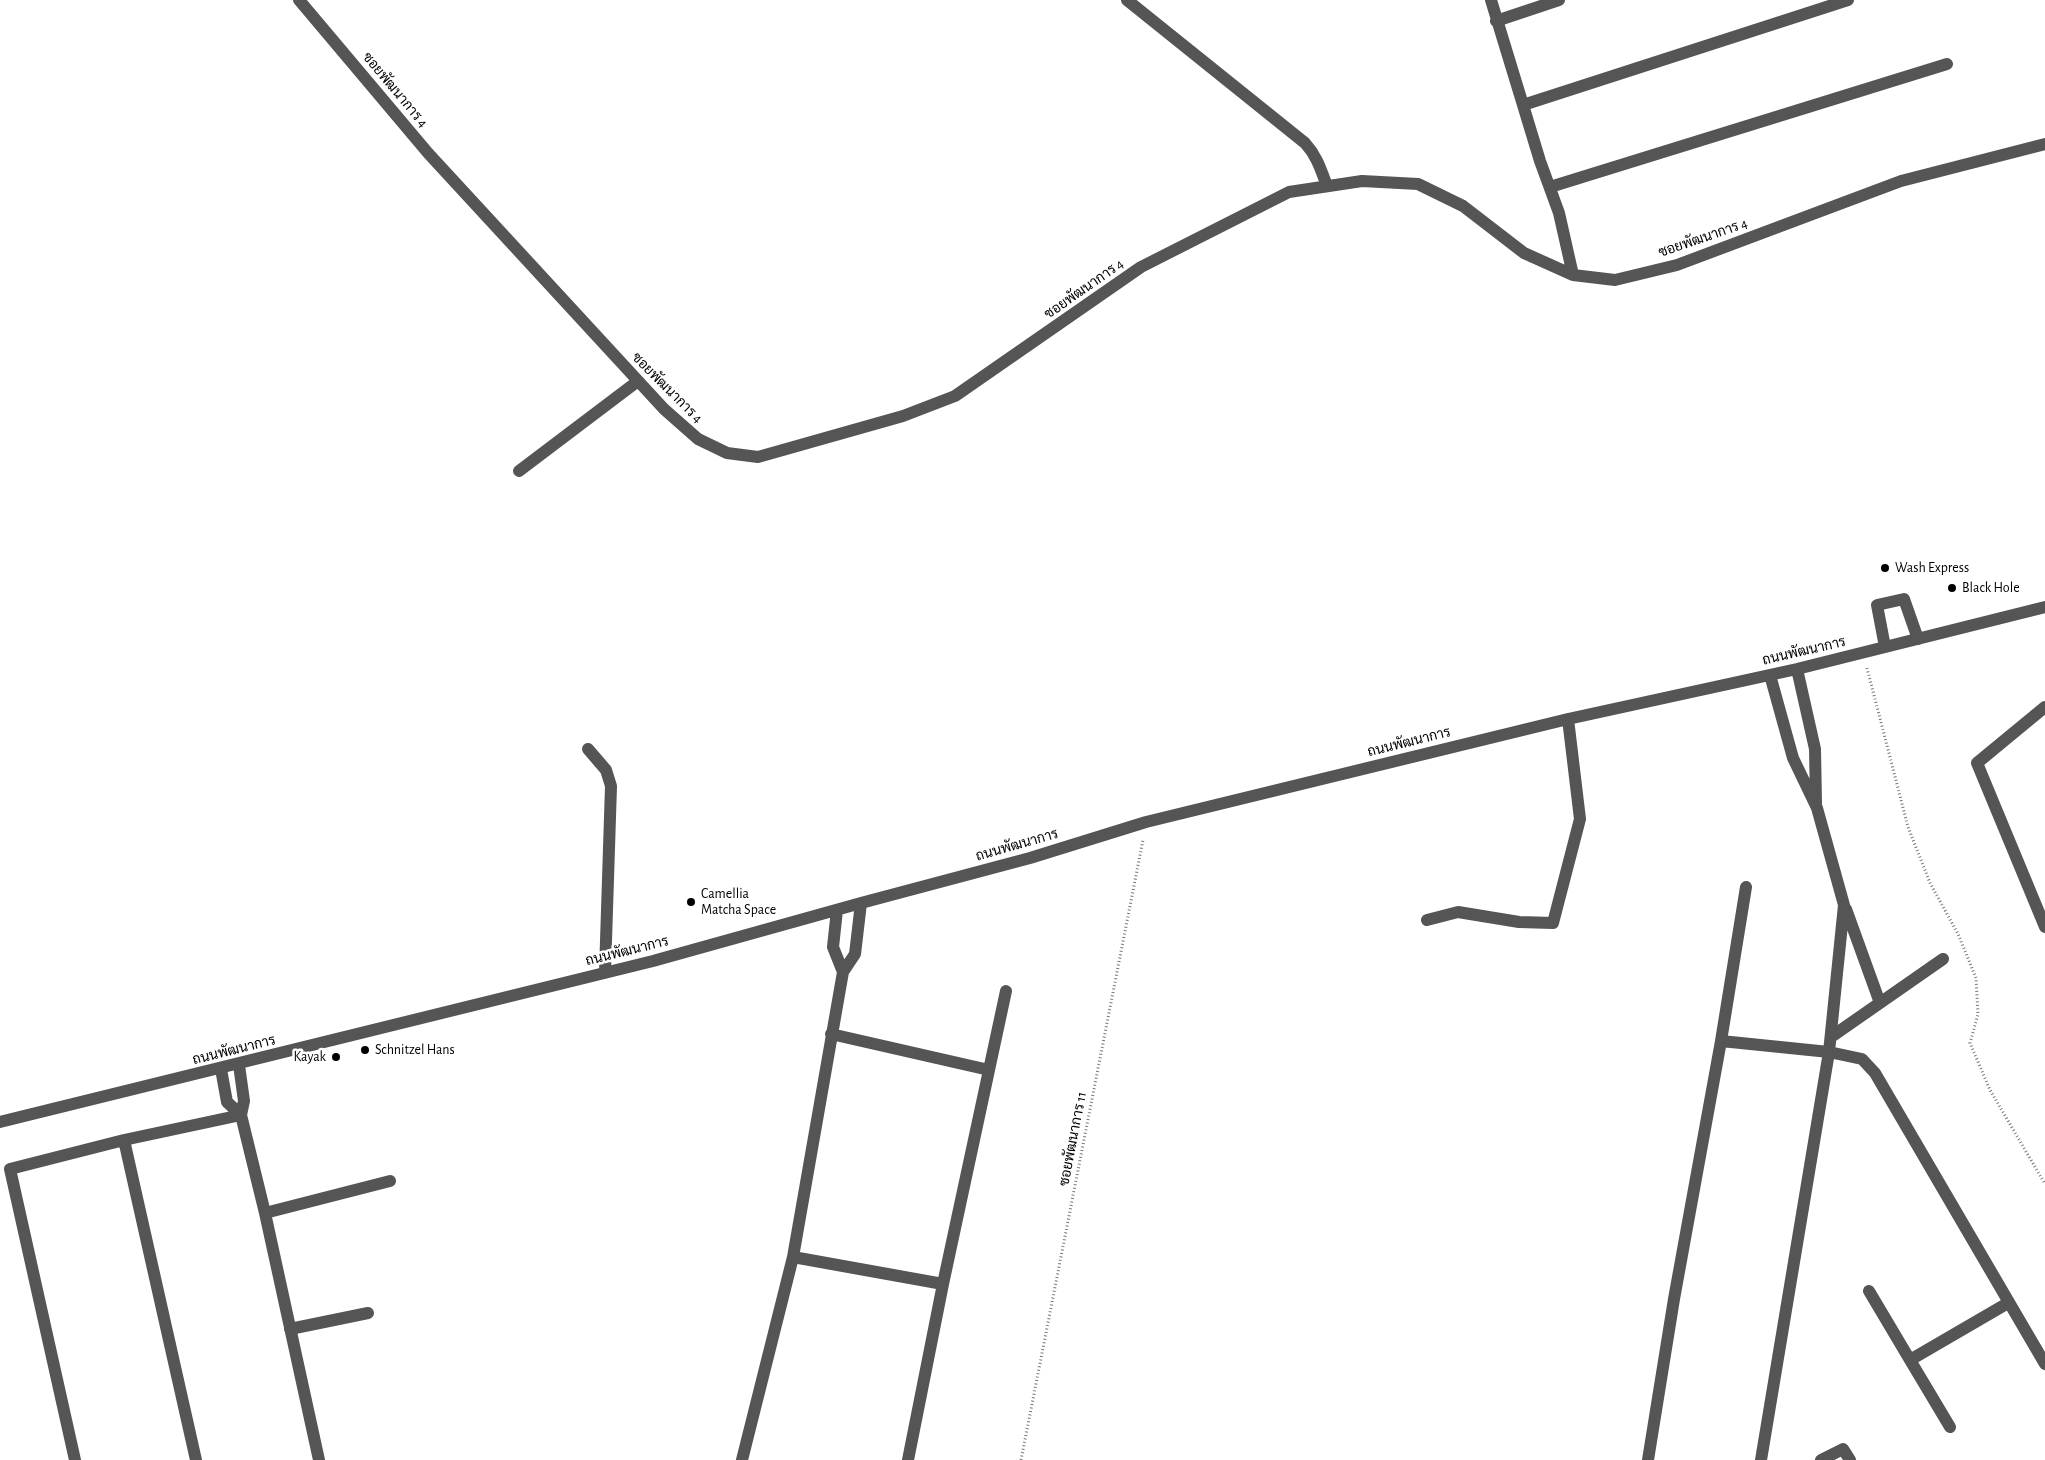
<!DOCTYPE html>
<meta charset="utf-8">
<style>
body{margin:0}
canvas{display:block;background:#fff}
</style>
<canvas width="2045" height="1460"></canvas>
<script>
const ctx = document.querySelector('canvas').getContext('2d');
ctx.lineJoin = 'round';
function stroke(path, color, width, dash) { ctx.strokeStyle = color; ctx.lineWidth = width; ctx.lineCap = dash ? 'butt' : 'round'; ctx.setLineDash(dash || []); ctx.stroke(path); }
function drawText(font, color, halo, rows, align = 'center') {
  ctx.font = font + ' "Alegreya Sans",Sarabun,sans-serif'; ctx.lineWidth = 5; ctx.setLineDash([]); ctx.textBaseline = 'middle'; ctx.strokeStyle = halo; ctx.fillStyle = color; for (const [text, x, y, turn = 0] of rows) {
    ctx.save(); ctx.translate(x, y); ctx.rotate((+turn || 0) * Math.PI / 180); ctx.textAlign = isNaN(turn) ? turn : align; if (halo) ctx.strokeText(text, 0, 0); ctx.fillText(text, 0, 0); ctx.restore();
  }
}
stroke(new Path2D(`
 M 1867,668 L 1908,827 L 1930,883 L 1958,934 L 1976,978 L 1978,1014 L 1970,1043 L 1990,1090 L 2045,1184
 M 1021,1460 L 1143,840`), '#777', 3, [1, 2.5]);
stroke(new Path2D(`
 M 299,0 L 428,153 L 664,409 L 698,439 L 727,453 L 758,457 L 903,416 L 955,396 L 1141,267 L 1289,192 L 1362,181 L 1418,184 L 1463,206 L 1524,253 L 1573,275 L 1615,280 L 1677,265 L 1901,181 L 2045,144
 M 1127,0 L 1305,143 C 1317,156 1321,170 1327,186
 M 1491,0 L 1523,105
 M 1496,21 L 1559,0
 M 1550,187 L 1947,64
 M 1573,275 L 1559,213 L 1540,161 L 1523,105 L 1848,0
 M 519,471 L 638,381
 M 1885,647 L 1877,605 L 1904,599 L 1918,639
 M 1797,669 L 1815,749 L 1816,803
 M 2045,707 L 1977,763 L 2045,927
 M 588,749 L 606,770 L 611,786 L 605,972
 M 1846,909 L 1880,1003
 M 837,910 L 833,947 L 843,972 L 855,954 L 861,903
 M 1427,920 L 1458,912 L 1519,922 L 1553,923 L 1580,819 L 1568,719
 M 831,1034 L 989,1070
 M 1831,1037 L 1943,959
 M 1721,1041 L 1746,887
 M 221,1069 L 227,1102 L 241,1115 L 244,1101 L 239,1065
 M 0,1122 L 653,961 L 861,903 L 1030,858 L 1146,822 L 1568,719 L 1797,669 L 2045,607
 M 124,1140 L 196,1460
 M 265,1213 L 390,1181
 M 793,1257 L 943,1284
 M 1869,1291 L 1910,1360
 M 290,1329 L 368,1313
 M 1950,1427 L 1910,1360 L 2008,1303
 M 75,1460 L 10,1169 L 124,1140 L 241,1115 L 265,1213 L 319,1460
 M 742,1460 L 793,1257 L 843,972
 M 908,1460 L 943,1284 L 1006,991
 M 1648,1460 L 1674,1299 L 1721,1041 L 1829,1052 L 1862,1059 L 1875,1073 L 2045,1364
 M 1761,1460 L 1829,1052 L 1844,905 L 1817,808 L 1793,758 L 1770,675
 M 1821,1460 L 1843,1449 L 1850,1460`), '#555', 12);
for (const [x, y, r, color] of [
 [1885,568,5,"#000"],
 [1952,588,5,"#000"],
 [691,902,5,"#000"],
 [365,1050,5,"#000"],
 [336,1057,5,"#000"]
]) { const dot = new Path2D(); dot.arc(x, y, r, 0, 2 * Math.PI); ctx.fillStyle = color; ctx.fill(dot); stroke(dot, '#fff', 2); }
drawText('14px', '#000', '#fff', [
 ["ซอยพัฒนาการ 4",395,90,50],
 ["ซอยพัฒนาการ 4",1703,238,-19],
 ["ซอยพัฒนาการ 4",1084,289,-35],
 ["ซอยพัฒนาการ 4",667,388,45],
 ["ถนนพัฒนาการ",1804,651,-13],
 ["ถนนพัฒนาการ",1409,742,-14],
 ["ถนนพัฒนาการ",1017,845,-16],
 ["ถนนพัฒนาการ",627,951,-14],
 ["ถนนพัฒนาการ",234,1050,-14],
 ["ซอยพัฒนาการ 11",1073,1139,-79]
]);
drawText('14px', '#000', '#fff', [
 ["Wash Express",1895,568],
 ["Black Hole",1962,588],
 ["Camellia",701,894],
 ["Matcha Space",701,910],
 ["Schnitzel Hans",375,1050],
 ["Kayak",326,1057,"right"]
], 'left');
</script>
